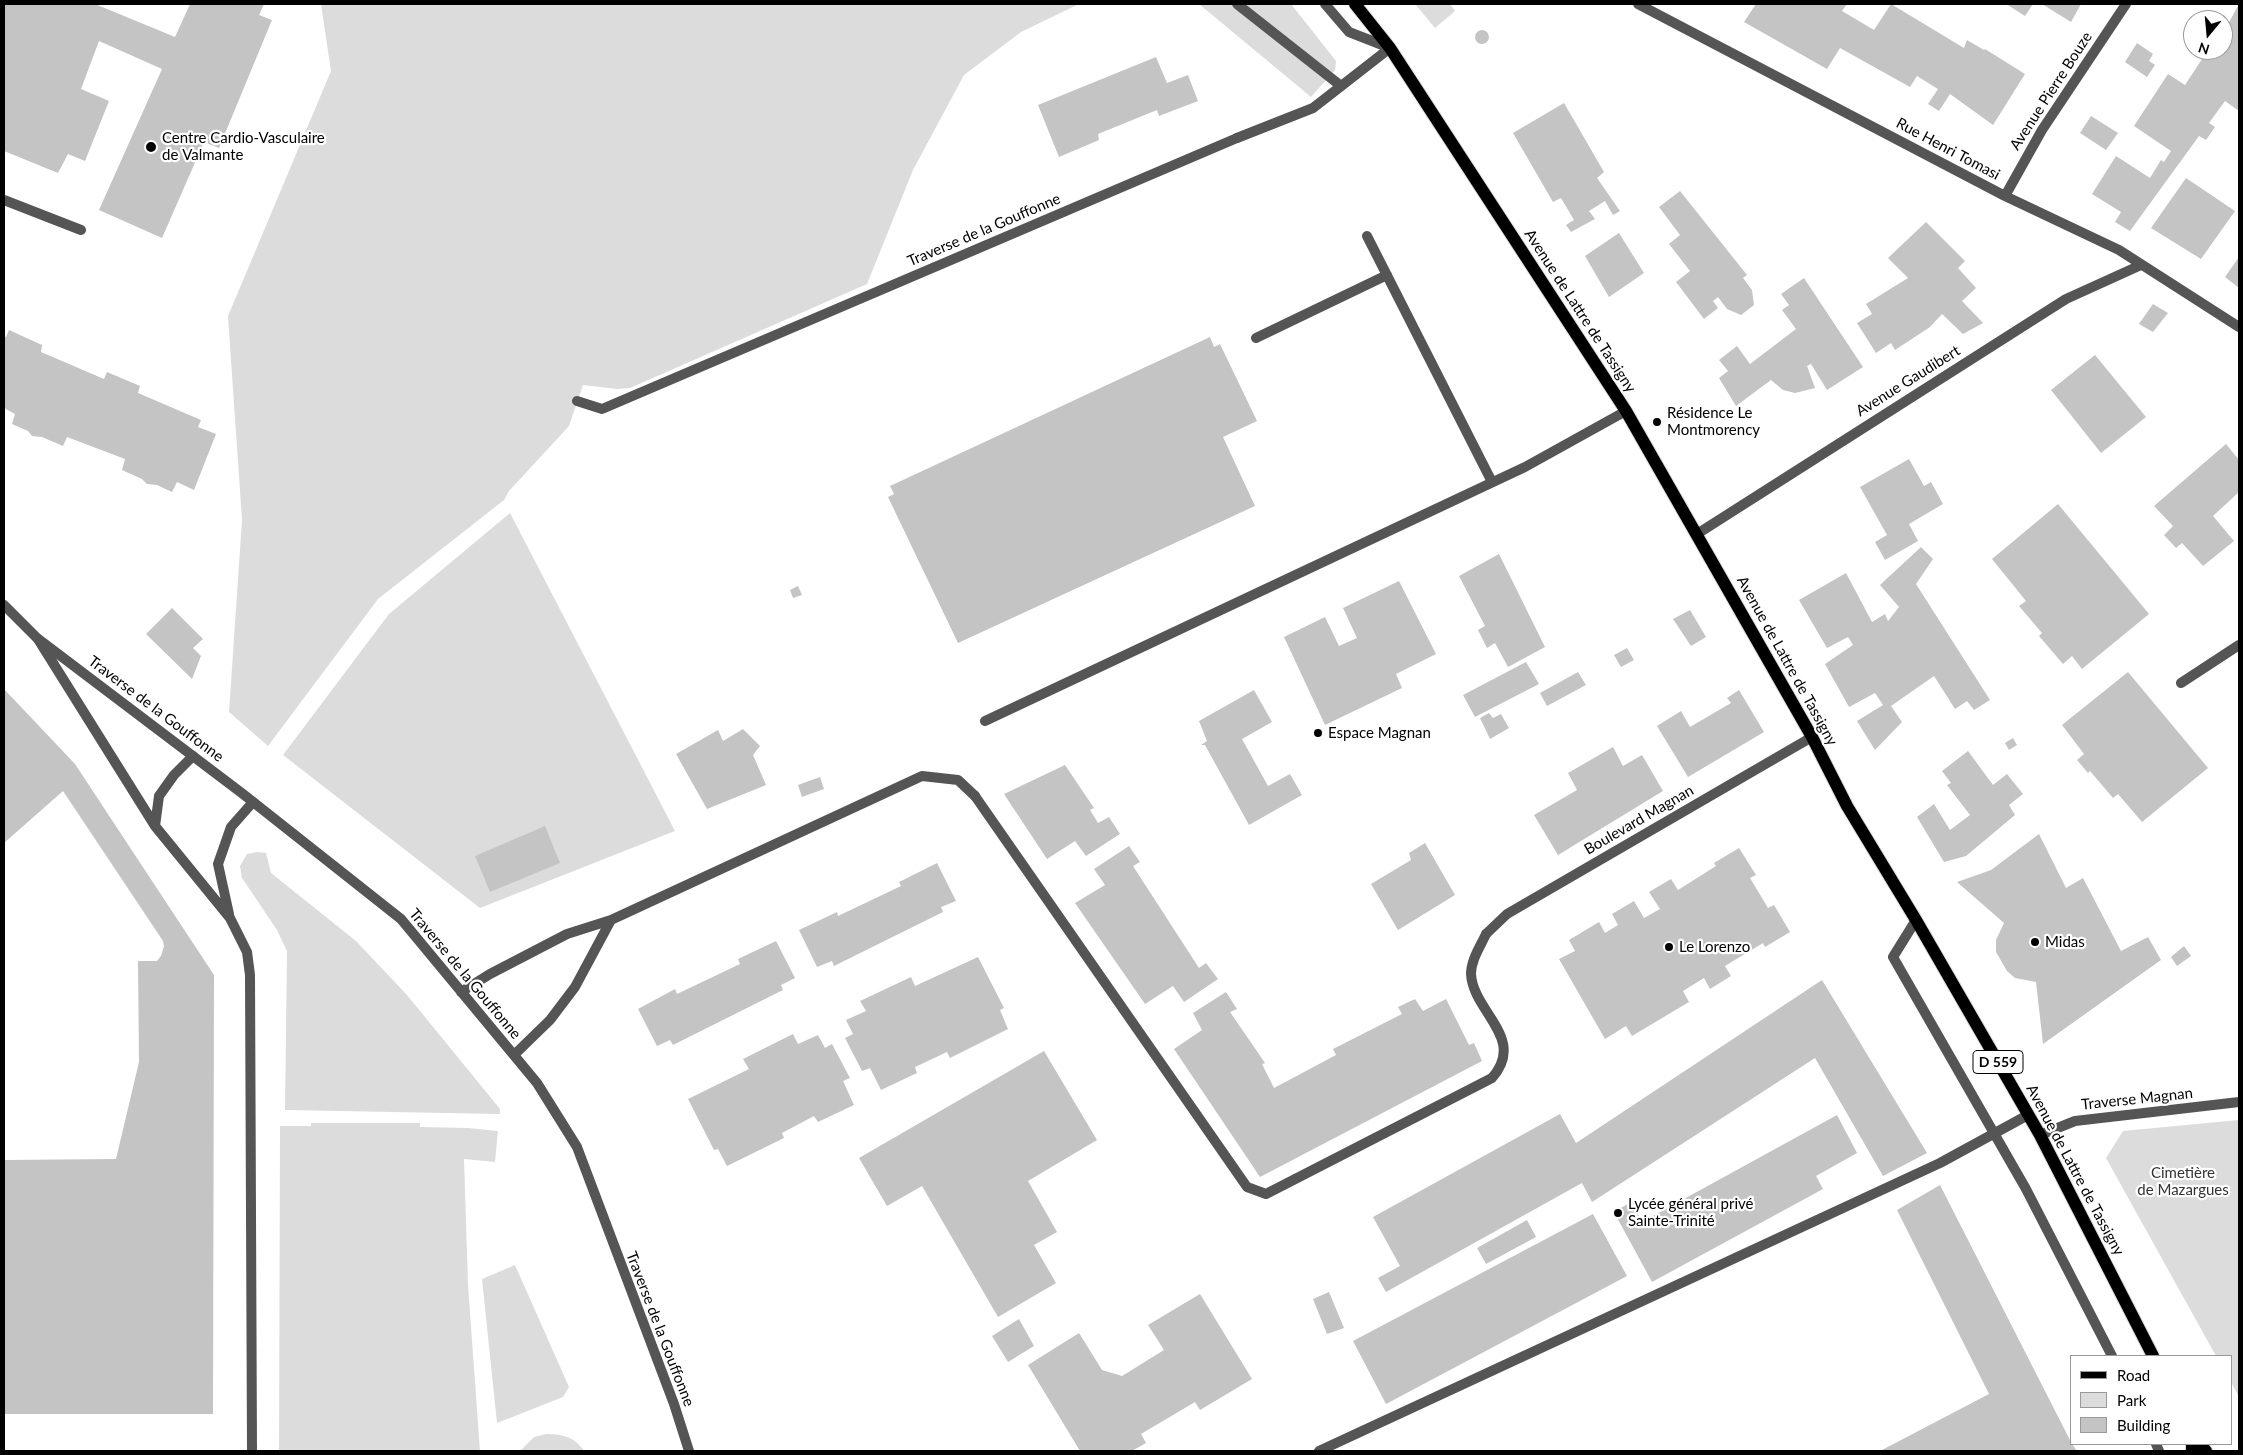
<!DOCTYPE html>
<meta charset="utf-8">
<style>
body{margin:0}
#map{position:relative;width:2243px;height:1455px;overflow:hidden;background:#fff;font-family:Lato,sans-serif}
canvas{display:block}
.frame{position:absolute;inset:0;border:5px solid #000;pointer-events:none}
.legend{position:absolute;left:2070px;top:1355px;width:162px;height:90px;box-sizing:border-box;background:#fff;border:1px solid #999;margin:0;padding:6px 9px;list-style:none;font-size:15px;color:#000}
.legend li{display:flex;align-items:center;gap:10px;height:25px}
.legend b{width:25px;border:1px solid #999}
.north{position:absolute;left:2183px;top:10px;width:50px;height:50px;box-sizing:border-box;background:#fff;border:1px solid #999;border-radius:50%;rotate:197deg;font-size:14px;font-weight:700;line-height:20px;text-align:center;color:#000}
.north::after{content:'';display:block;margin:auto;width:18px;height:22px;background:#000;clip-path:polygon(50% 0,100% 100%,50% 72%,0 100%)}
</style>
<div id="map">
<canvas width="2243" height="1455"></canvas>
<div class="frame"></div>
<ul class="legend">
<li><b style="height:6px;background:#000"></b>Road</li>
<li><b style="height:14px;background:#dcdcdc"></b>Park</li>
<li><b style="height:14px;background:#c4c4c4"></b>Building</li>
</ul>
<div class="north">N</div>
</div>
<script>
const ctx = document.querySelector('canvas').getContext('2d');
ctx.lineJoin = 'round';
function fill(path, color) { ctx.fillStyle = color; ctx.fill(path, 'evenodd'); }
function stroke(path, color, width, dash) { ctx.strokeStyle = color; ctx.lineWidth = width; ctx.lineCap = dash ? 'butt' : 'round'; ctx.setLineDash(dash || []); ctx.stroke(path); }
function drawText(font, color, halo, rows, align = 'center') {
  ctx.font = font + ' Lato,sans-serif'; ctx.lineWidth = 4.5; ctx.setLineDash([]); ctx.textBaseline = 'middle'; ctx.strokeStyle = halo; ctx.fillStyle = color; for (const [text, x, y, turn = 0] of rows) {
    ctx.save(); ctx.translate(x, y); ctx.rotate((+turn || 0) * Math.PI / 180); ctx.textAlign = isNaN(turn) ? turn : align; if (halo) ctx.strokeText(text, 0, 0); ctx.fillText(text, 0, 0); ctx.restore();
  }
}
fill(new Path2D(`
 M 321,4 L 1079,4 L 1021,32 L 964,75 L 913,170 L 867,284 L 630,388 L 617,389 L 583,385 L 569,426 L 509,491 L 504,500 L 378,599 L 268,746 L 229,712 L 242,520 L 228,316 L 331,71 Z
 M 1199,4 L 1291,4 L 1336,61 L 1335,70 L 1311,97 Z
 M 1415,4 L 1450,4 L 1455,11 L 1435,28 Z
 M 510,513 L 675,831 L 480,908 L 283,755 L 389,614 Z
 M 257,852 L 266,853 L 271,873 L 356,941 L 407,995 L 500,1109 L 500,1114 L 285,1110 L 287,951 L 277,930 L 242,878 L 240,866 L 247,854 Z
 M 2239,1120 L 2239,1397 L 2232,1384 L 2232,1356 L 2216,1356 L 2106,1158 L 2123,1131 Z
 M 311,1123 L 420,1123 L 420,1127 L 468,1128 L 498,1131 L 495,1162 L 464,1159 L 468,1285 L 480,1451 L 279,1451 L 280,1126 L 311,1126 Z
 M 515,1265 L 569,1387 L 563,1397 L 497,1423 L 482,1279 Z
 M 546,1434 C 562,1434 575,1437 584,1451 L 520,1451 L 534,1437 Z`), '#dcdcdc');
fill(new Path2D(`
 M 4,4 L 95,4 L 175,37 L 190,4 L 264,4 L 259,15 L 272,20 L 219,148 L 204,142 L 162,238 L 99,210 L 162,69 L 99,41 L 81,89 L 109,101 L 85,161 L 68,154 L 58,173 L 4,151 Z
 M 1756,4 L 1847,4 L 1842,11 L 1874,30 L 1891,4 L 1964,48 L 1967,40 L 1984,50 L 1985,49 L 2025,74 L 1993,125 L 1950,94 L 1939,111 L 1928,104 L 1938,89 L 1917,76 L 1910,87 L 1840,48 L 1827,69 L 1744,22 Z
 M 2006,4 L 2033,4 L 2025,16 Z
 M 2042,4 L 2081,4 L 2071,22 Z
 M 2239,4 L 2239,111 L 2225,101 L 2209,123 L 2215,127 L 2206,140 L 2199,136 L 2130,231 L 2115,222 L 2121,212 L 2092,194 L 2116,156 L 2150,178 L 2161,160 L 2164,162 L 2171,151 L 2134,126 L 2168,74 L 2185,85 L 2208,50 L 2223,50 L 2223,28 L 2227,26 Z
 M1475 37a7 7 0 1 1 14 0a7 7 0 1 1-14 0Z
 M 2137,43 L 2153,54 L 2149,61 L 2155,65 L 2147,77 L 2125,62 Z
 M 1156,57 L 1167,83 L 1188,75 L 1198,101 L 1159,116 L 1157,110 L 1098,134 L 1099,140 L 1059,157 L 1038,105 Z
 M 1564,103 L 1604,172 L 1597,178 L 1620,211 L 1613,215 L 1605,201 L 1589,211 L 1595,219 L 1571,232 L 1566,225 L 1574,220 L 1561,198 L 1553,202 L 1513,133 Z
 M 2091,116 L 2118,133 L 2106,150 L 2080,133 Z
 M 2186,178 L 2235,211 L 2201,259 L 2151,228 Z
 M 1680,191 L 1747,275 L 1743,278 L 1752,290 L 1754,305 L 1741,315 L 1727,309 L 1718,297 L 1713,301 L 1718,308 L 1704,319 L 1676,282 L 1690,271 L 1669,244 L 1680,235 L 1659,207 Z
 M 1926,222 L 1965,261 L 1958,268 L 1976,288 L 1962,301 L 1983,323 L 1963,334 L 1942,314 L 1930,327 L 1895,350 L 1891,343 L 1876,353 L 1857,323 L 1872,314 L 1866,304 L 1908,278 L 1888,258 Z
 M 1619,233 L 1644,273 L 1609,297 L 1585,256 Z
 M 2239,257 L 2239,288 L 2225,277 Z
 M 1804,278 L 1863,367 L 1827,390 L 1811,364 L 1807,366 L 1815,388 L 1795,393 L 1783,390 L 1771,380 L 1736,406 L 1719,378 L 1728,371 L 1719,360 L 1737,346 L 1750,364 L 1796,329 L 1782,310 L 1789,305 L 1781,294 Z
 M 2153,304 L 2168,313 L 2153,332 L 2139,324 Z
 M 9,330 L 42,345 L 41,352 L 104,379 L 107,372 L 140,386 L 138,393 L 201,420 L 198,427 L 216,434 L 194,490 L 177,482 L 172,492 L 157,485 L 147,484 L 142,479 L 122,470 L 125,459 L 67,437 L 63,446 L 42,437 L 32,436 L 28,431 L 12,424 L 15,414 L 4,408 L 4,336 L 6,337 Z
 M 1210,337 L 1214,347 L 1220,344 L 1257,421 L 1223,437 L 1255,506 L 958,643 L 888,497 L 894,494 L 890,486 Z
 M 2095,355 L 2146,417 L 2101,453 L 2051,390 Z
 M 2226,444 L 2239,460 L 2239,492 L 2213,516 L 2234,541 L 2203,566 L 2182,543 L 2176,548 L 2164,535 L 2173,526 L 2154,506 Z
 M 1909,459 L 1924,486 L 1931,482 L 1943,504 L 1909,524 L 1918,541 L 1885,560 L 1875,542 L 1887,535 L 1860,487 Z
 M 2058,504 L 2149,614 L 2082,669 L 2072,656 L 2063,664 L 2039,636 L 2042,633 L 2019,606 L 2026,601 L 1992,559 Z
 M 1921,547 L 1933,559 L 1916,584 L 1990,700 L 1974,710 L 1967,701 L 1955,709 L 1934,676 L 1891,706 L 1902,722 L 1875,750 L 1857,721 L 1883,705 L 1875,693 L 1849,707 L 1825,664 L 1853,645 L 1848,637 L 1827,648 L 1799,600 L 1846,573 L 1872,622 L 1885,614 L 1888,621 L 1899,607 L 1880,585 Z
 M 1499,554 L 1545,647 L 1508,667 L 1495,643 L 1487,648 L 1478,630 L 1485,626 L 1459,576 Z
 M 1399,581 L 1436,654 L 1396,674 L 1402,688 L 1325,725 L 1284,637 L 1325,617 L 1339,646 L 1357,638 L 1343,608 Z
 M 798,586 L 802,595 L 793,598 L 790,590 Z
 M 172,608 L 203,639 L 193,648 L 201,656 L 192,679 L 146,634 Z
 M 1690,610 L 1706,637 L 1691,646 L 1673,619 Z
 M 1627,648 L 1634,660 L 1621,667 L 1614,655 Z
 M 1526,662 L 1539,684 L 1475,717 L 1463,695 Z
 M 1578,672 L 1586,685 L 1547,706 L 1540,693 Z
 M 2128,672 L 2208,768 L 2142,822 L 2118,794 L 2113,798 L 2090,771 L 2088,773 L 2077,760 L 2084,754 L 2062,725 Z
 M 4,689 L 75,764 L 214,975 L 213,1414 L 4,1414 L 4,1160 L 116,1159 L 139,1062 L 138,961 L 157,961 L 161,956 L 164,946 L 163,941 L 63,791 L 4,843 Z
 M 1254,690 L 1272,722 L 1242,739 L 1268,786 L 1290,774 L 1302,795 L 1249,825 L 1205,745 L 1201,745 L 1207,741 L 1199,721 Z
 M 1739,690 L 1764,732 L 1688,777 L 1657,726 L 1681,711 L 1690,727 L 1731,703 L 1727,698 Z
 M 1489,713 L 1493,718 L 1501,714 L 1509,728 L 1490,739 L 1480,718 Z
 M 743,729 L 760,746 L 753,755 L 766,785 L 707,809 L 676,754 L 718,730 L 723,741 Z
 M 2013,738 L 2017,745 L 2009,750 L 2005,743 Z
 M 1613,747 L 1623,766 L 1642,755 L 1663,791 L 1558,855 L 1534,815 L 1577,790 L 1568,773 Z
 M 1968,751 L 1993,785 L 2007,774 L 2023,794 L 2009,805 L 2015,815 L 1966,856 L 1944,862 L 1917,817 L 1934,804 L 1950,830 L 1970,815 L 1947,785 L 1951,783 L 1942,771 Z
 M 1065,765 L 1094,808 L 1090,810 L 1098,823 L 1109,817 L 1120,834 L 1086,856 L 1075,841 L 1047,859 L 1004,794 Z
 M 820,777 L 824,789 L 802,797 L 798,785 Z
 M 545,826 L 560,863 L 490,892 L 475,856 Z
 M 2039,834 L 2066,888 L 2083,878 L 2121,951 L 2148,937 L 2161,960 L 2043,1044 L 2036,982 L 2015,978 L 2007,971 L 1996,952 L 1996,940 L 2004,923 L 1957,882 L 1991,870 Z
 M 1425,843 L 1455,895 L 1398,930 L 1371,884 L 1411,860 L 1409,853 Z
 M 1129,846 L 1140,862 L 1133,866 L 1199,968 L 1206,963 L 1218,979 L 1184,1002 L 1173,986 L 1145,1004 L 1075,903 L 1105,885 L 1094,869 Z
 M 1739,848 L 1756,875 L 1750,878 L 1768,908 L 1774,905 L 1790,932 L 1765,947 L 1763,943 L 1725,966 L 1731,976 L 1710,989 L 1704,978 L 1683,991 L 1689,1002 L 1632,1036 L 1626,1026 L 1605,1039 L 1559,959 L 1575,951 L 1569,940 L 1599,922 L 1605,933 L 1618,925 L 1612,914 L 1634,901 L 1644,918 L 1660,909 L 1649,892 L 1671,879 L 1678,890 L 1716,866 L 1714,863 Z
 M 937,863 L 956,901 L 941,907 L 943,912 L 834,966 L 832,961 L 817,967 L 799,930 L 837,912 L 838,916 L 901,886 L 899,882 Z
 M 776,941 L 795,978 L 781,985 L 783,990 L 673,1045 L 670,1040 L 657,1046 L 638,1009 L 675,989 L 677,994 L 740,964 L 738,959 Z
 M 2184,946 L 2191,956 L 2177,966 L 2171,957 Z
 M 978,957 L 1004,1008 L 1000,1010 L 1008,1029 L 950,1058 L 947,1052 L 915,1067 L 917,1073 L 881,1090 L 870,1068 L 862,1071 L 845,1038 L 853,1034 L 846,1020 L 866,1011 L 860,1001 L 911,977 L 915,986 Z
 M 1822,980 L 1927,1153 L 1883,1176 L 1815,1058 L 1592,1202 L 1582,1183 L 1386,1292 L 1378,1278 L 1400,1266 L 1373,1217 L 1560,1114 L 1576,1143 Z
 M 1226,992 L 1237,1009 L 1230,1012 L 1265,1063 L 1262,1064 L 1274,1088 L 1336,1055 L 1333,1049 L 1402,1014 L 1398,1007 L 1415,999 L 1423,1011 L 1446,999 L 1469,1045 L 1474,1043 L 1482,1061 L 1260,1177 L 1174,1049 L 1202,1030 L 1193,1013 Z
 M 793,1034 L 798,1044 L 818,1035 L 825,1048 L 832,1044 L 850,1078 L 843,1081 L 854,1105 L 818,1122 L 814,1116 L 782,1133 L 784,1138 L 727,1166 L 718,1149 L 714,1150 L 688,1099 L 749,1069 L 743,1059 Z
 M 1044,1051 L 1097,1140 L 1028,1181 L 1057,1232 L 1034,1245 L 1056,1283 L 998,1317 L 922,1186 L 887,1206 L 859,1158 Z
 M 1837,1115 L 1857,1153 L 1816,1176 L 1823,1189 L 1652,1282 L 1614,1212 L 1631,1202 L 1642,1222 Z
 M 1940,1185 L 2072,1444 L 2077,1451 L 1880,1451 L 1989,1394 L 1897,1210 Z
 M 1593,1214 L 1627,1276 L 1386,1404 L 1353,1341 Z
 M 1527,1220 L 1536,1237 L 1486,1264 L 1477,1248 Z
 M 1329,1292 L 1344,1328 L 1327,1334 L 1313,1299 Z
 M 1200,1294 L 1252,1379 L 1200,1410 L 1195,1402 L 1141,1434 L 1146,1443 L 1132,1451 L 1080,1451 L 1028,1365 L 1079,1333 L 1102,1370 L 1122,1376 L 1164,1350 L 1148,1325 Z
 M 1019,1319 L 1034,1346 L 1008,1362 L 992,1336 Z`), '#c4c4c4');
const primary = new Path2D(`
 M 1355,4 L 1390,48 L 1626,411 L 1812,737 L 1847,806 L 1916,920 L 2040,1135 L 2153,1356
 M 2192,1444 L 2192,1451
 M 2200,1444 L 2206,1451`);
stroke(primary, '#dbdbdb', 14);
stroke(new Path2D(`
 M 1237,4 L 1341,86
 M 1325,4 L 1349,32 L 1390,48
 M 4,200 L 81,230
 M 1367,236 L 1492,482
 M 1256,338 L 1387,275
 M 577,401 L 602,409 L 1237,138
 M 38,639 L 155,826 L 230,918 L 247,952 L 250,975 L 252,1451
 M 2181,683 L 2239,645
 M 985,721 L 1525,467 L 1626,411
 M 975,796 L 1247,1187 L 1266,1194 L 1492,1078 C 1527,1038 1473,1012 1471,974 C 1471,960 1480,947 1486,934
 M 155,826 L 159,796 L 174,775 L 193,756
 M 229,914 L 218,864 L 231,827 L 253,802
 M 1916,920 L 1893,957 L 2026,1189 L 2112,1356
 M 2156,1444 L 2159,1451
 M 1319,1451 L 1940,1163 L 2028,1115`), '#555', 10);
stroke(new Path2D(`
 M 1638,4 L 2005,196 L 2119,250 L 2239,327
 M 1237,138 L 1313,108 L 1390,48
 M 2005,196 L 2042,130 L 2126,4
 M 1697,534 L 2066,299 L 2141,265
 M 4,605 L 37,638 L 243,794 L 401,919 L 537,1083 L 577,1147 L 674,1404 L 689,1451
 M 611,920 L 922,776 L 958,780 L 975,796
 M 1486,934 L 1507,914 L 1812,737
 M 461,992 L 490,974 L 567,934 L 611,920 L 575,987 L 550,1020 L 514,1055`), '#555', 10);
stroke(new Path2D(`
 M 2040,1135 L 2075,1121 L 2239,1102`), '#555', 10);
stroke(primary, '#000', 12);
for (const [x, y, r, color] of [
 [151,147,6,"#000"],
 [1657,422,5,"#000"],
 [1318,733,5,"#000"],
 [2035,942,5,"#000"],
 [1669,947,5,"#000"],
 [1618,1213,5,"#000"]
]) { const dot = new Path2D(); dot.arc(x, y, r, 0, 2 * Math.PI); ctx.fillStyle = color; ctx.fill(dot); stroke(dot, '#fff', 2); }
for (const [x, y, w] of [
 [1998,1062,50]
]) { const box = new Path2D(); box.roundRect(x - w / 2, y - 11.5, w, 23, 4); ctx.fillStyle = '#fff'; ctx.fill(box); stroke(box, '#000', 1); }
drawText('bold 14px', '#000', null, [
 ["D 559",1998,1062]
]);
drawText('15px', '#000', '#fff', [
 ["Avenue Pierre Bouze",2051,91,-57],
 ["Rue Henri Tomasi",1948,149,28],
 ["Traverse de la Gouffonne",984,230,-23],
 ["Avenue de Lattre de Tassigny",1580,311,57],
 ["Avenue Gaudibert",1908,381,-32],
 ["Avenue de Lattre de Tassigny",1787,661,61],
 ["Traverse de la Gouffonne",156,709,37],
 ["Boulevard Magnan",1639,820,-30],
 ["Traverse de la Gouffonne",465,974,50],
 ["Traverse Magnan",2137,1099,-6],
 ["Avenue de Lattre de Tassigny",2075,1170,62],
 ["Traverse de la Gouffonne",660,1329,69]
]);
drawText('15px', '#000', '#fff', [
 ["Centre Cardio-Vasculaire",162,138],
 ["de Valmante",162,155],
 ["Résidence Le",1667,413],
 ["Montmorency",1667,430],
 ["Espace Magnan",1328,733],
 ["Midas",2045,942],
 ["Le Lorenzo",1679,947],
 ["Lycée général privé",1628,1204],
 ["Sainte-Trinité",1628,1221]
], 'left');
drawText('15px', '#333', '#fff', [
 ["Cimetière",2183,1173],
 ["de Mazargues",2183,1190]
]);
</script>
